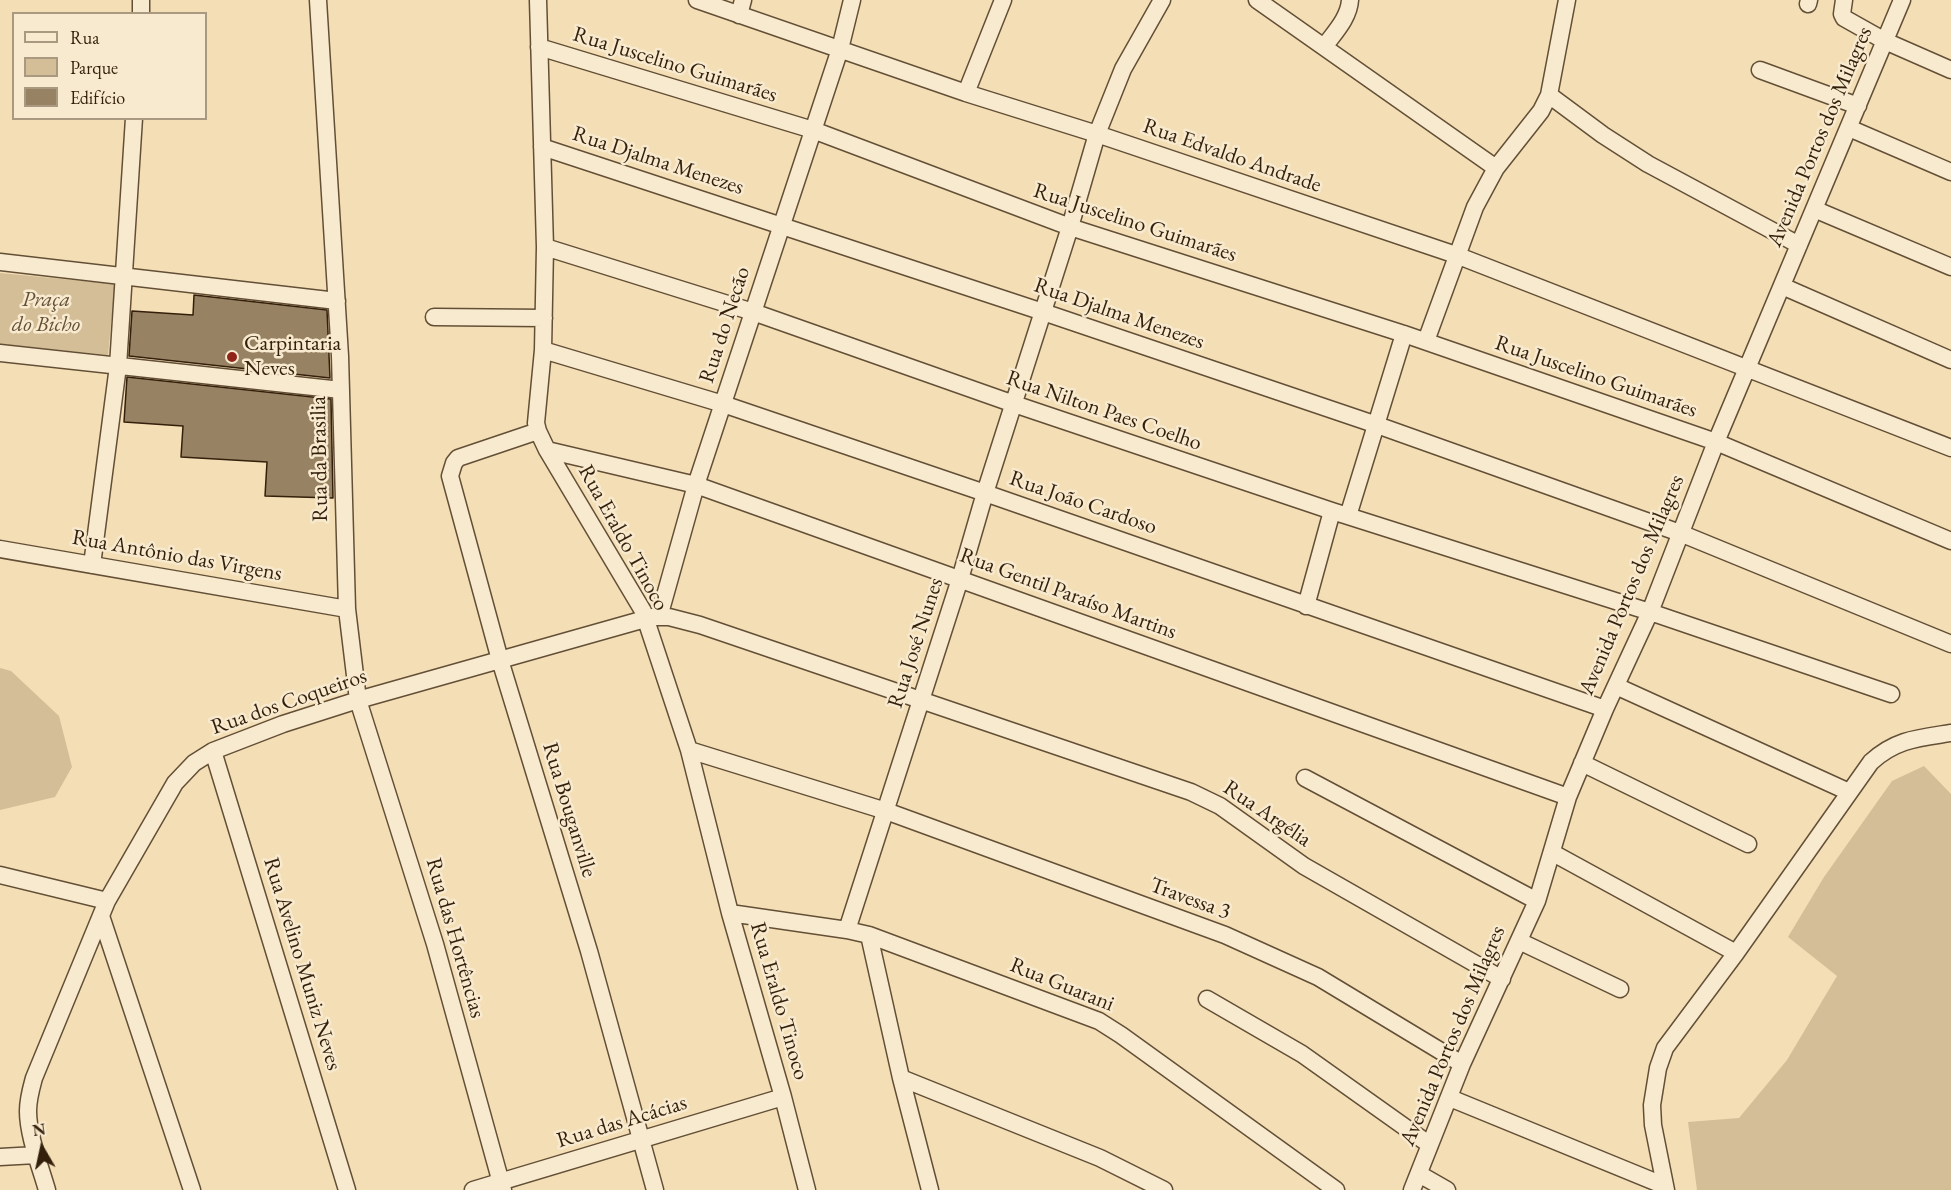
<!DOCTYPE html>
<meta charset="utf-8">
<style>
body{margin:0}
#map{position:relative;width:1951px;height:1190px;overflow:hidden;background:#f4deb5;font-family:"EB Garamond",serif}
canvas{display:block}
.legend{position:absolute;left:12px;top:12px;width:195px;height:108px;box-sizing:border-box;background:#f8eacf;border:2px solid #a99981;margin:0;padding:8px 10px;list-style:none;font-size:18px;color:#331f0b}
.legend li{display:flex;align-items:center;gap:12px;height:30px}
.legend b{width:30px;border:2px solid #a99981}
.north{position:absolute;left:12px;top:1118px;width:60px;height:60px;-webkit-text-stroke:4px #f8eacf;paint-order:stroke;rotate:351deg;font-size:16px;font-weight:700;line-height:24px;text-align:center;color:#331f0b}
.north::after{content:'';display:block;margin:auto;width:21px;height:27px;background:#331f0b;clip-path:polygon(50% 0,100% 100%,50% 72%,0 100%)}
</style>
<div id="map">
<canvas width="1951" height="1190"></canvas>
<ul class="legend">
<li><b style="height:8px;background:#f8eacf"></b>Rua</li>
<li><b style="height:16px;background:#d3be98"></b>Parque</li>
<li><b style="height:16px;background:#978263"></b>Edifício</li>
</ul>
<div class="north">N</div>
</div>
<script>
const ctx = document.querySelector('canvas').getContext('2d');
ctx.lineJoin = 'round';
function fill(path, color) { ctx.fillStyle = color; ctx.fill(path, 'evenodd'); }
function stroke(path, color, width, dash) { ctx.strokeStyle = color; ctx.lineWidth = width; ctx.lineCap = dash ? 'butt' : 'round'; ctx.setLineDash(dash || []); ctx.stroke(path); }
function drawText(font, color, halo, rows, align = 'center') {
  ctx.font = font + ' "EB Garamond",serif'; ctx.lineWidth = 5; ctx.setLineDash([]); ctx.textBaseline = 'middle'; ctx.strokeStyle = halo; ctx.fillStyle = color; for (const [text, x, y, turn = 0] of rows) {
    ctx.save(); ctx.translate(x, y); ctx.rotate((+turn || 0) * Math.PI / 180); ctx.textAlign = isNaN(turn) ? turn : align; if (halo) ctx.strokeText(text, 0, 0); ctx.fillText(text, 0, 0); ctx.restore();
  }
}
fill(new Path2D(`
 M 0,273 L 115,284 L 108,355 L 0,344 Z
 M 0,668 L 11,671 L 59,716 L 72,767 L 55,797 L 0,810 Z
 M 1924,766 L 1951,794 L 1951,1190 L 1697,1190 L 1688,1122 L 1739,1118 L 1787,1060 L 1837,976 L 1788,937 L 1824,877 L 1892,781 Z`), '#d3be98');
const building = new Path2D(`
 M 194,295 L 327,310 L 330,378 L 129,356 L 132,311 L 193,315 Z
 M 127,377 L 331,399 L 333,498 L 265,496 L 267,462 L 181,457 L 183,426 L 124,422 Z`);
fill(building, '#978263');
stroke(building, '#331f0b', 1.5);
const street = new Path2D(`
 M 318,0 L 340,356 L 347,609 L 358,700 L 435,944 L 503,1190
 M 538,0 L 545,247 L 543,350 L 536,423 L 538,431 L 547,450 L 643,611 L 689,750 L 730,913 L 783,1097 L 807,1190
 M 697,0 L 966,93 L 1097,134 L 1456,255 L 1951,448
 M 1257,0 L 1496,168
 M 1844,0 L 1842,14 L 1844,18 L 1885,41 L 1951,70
 M 1808,4 L 1809,0
 M 141,14 L 141,0
 M 739,15 L 743,0
 M 539,47 L 813,130 L 1070,227 L 1404,334 L 1716,442 L 1951,541
 M 1324,47 C 1334,33 1349,18 1350,0
 M 1760,70 L 1858,106
 M 966,93 L 1003,0
 M 1549,95 L 1603,135 L 1648,164 L 1799,245
 M 1849,128 L 1951,172
 M 542,147 L 1043,312 L 1377,425 L 1680,533 L 1951,644
 M 1814,209 L 1951,267
 M 545,247 L 753,312 L 1014,404 L 1332,511 L 1650,612 L 1891,694
 M 0,262 L 337,301
 M 1782,286 L 1951,360
 M 434,317 L 544,318
 M 1426,341 L 1475,207 L 1496,168 L 1541,111 L 1549,95 L 1567,0
 M 543,350 L 723,404 L 985,493 L 1605,709
 M 0,353 L 341,390
 M 538,431 L 458,458 L 454,463 L 450,476 L 500,660 L 589,951 L 655,1190
 M 547,450 L 696,485 L 1568,797
 M 1348,516 L 1404,334
 M 0,549 L 347,609
 M 92,565 L 118,366 L 134,118
 M 1306,606 L 1332,511
 M 659,617 L 696,485 L 840,49 L 852,0
 M 1616,686 L 1849,792
 M 689,750 L 886,811 L 1225,935 L 1318,977 L 1462,1064
 M 213,751 L 347,1190
 M 1582,763 L 1748,844
 M 1305,778 L 1537,901
 M 1553,853 L 1736,953
 M 0,875 L 107,901
 M 730,913 L 847,930 L 869,935 L 1099,1021 L 1121,1035 L 1336,1190
 M 101,916 L 192,1190
 M 847,930 L 960,579 L 985,493 L 1070,227 L 1097,134 L 1123,69 L 1162,0
 M 869,935 L 901,1078 L 930,1190
 M 1519,941 L 1620,989
 M 1207,999 L 1302,1054 L 1430,1145
 M 901,1078 L 1100,1158 L 1164,1190
 M 1450,1098 L 1665,1186
 M 0,1157 L 36,1155
 M 1419,1174 L 1447,1190
 M 47,1190 C 40,1166 28,1135 28,1111 C 28,1099 31,1089 34,1078 L 107,901 L 175,783 L 194,763 L 213,751 L 283,724 L 358,700 L 652,617 L 669,617 L 700,625 L 1191,792 L 1220,806 L 1304,866 L 1502,979
 M 473,1190 L 783,1097
 M 1412,1190 L 1462,1064 L 1537,901 L 1568,797 L 1605,709 L 1650,612 L 1716,442 L 1902,0
 M 1666,1190 L 1653,1125 L 1652,1105 L 1658,1068 L 1665,1048 L 1736,953 L 1871,762 C 1896,739 1919,738 1951,733`);
stroke(street, '#634f36', 19);
stroke(street, '#f8eacf', 16);
for (const [x, y, r, color] of [
 [232,357,6,"#8f2418"]
]) { const dot = new Path2D(); dot.arc(x, y, r, 0, 2 * Math.PI); ctx.fillStyle = color; ctx.fill(dot); stroke(dot, '#f8eacf', 2); }
drawText('22px', '#331f0b', '#f8eacf', [
 ["Rua Juscelino Guimarães",675,65,17],
 ["Avenida Portos dos Milagres",1820,137,-67],
 ["Rua Edvaldo Andrade",1232,156,19],
 ["Rua Djalma Menezes",658,161,18],
 ["Rua Juscelino Guimarães",1135,223,18],
 ["Rua Djalma Menezes",1119,314,19],
 ["Rua do Necão",725,325,-72],
 ["Rua Juscelino Guimarães",1596,377,19],
 ["Rua Nilton Paes Coelho",1104,411,19],
 ["Rua da Brasilia",320,459,-91],
 ["Rua João Cardoso",1083,503,19],
 ["Rua Eraldo Tinoco",623,538,61],
 ["Rua Antônio das Virgens",177,556,10],
 ["Avenida Portos dos Milagres",1632,585,-67],
 ["Rua Gentil Paraíso Martins",1068,594,20],
 ["Rua José Nunes",916,643,-72],
 ["Rua dos Coqueiros",289,702,-19],
 ["Rua Bouganville",569,810,73],
 ["Rua Argélia",1267,814,34],
 ["Travessa 3",1190,899,20],
 ["Rua das Hortências",455,938,74],
 ["Rua Avelino Muniz Neves",302,964,73],
 ["Rua Guarani",1062,985,22],
 ["Rua Eraldo Tinoco",779,1001,74],
 ["Avenida Portos dos Milagres",1453,1036,-67],
 ["Rua das Acácias",622,1122,-17]
]);
drawText('italic 22px', '#634f35', '#f8eacf', [
 ["Praça",46,300],
 ["do Bicho",46,325]
]);
drawText('22px', '#331f0b', '#f8eacf', [
 ["Carpintaria",244,344],
 ["Neves",244,369]
], 'left');
</script>
